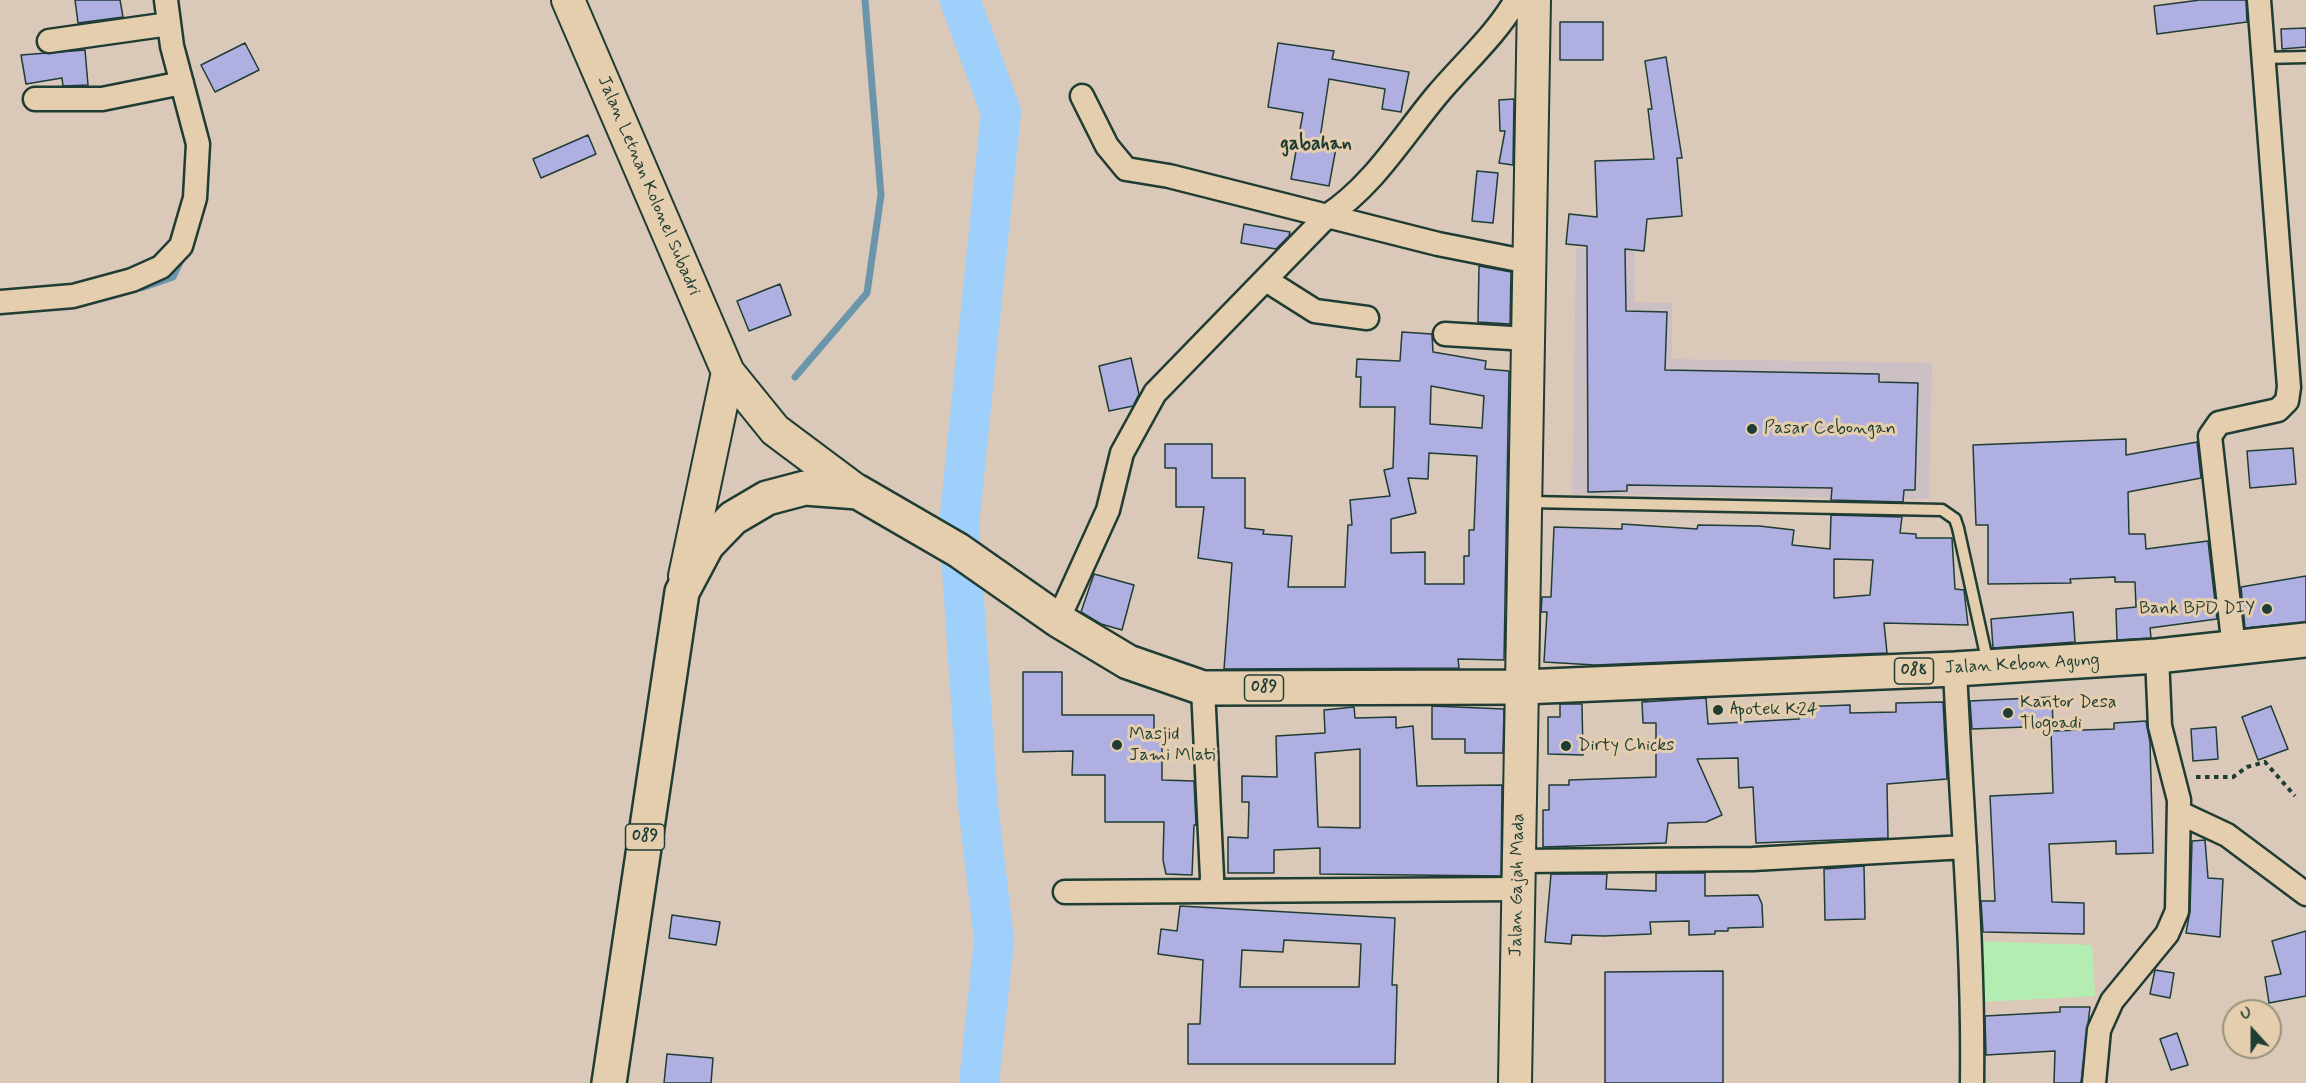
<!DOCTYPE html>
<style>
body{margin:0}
#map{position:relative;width:2306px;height:1083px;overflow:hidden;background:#dac8b8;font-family:Mynerve,sans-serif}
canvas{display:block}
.north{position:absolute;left:2222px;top:999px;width:60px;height:60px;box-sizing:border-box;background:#e5ceae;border:2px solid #96947d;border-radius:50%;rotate:339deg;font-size:16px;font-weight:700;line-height:24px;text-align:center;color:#1f3d34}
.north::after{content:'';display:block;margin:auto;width:21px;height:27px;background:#1f3d34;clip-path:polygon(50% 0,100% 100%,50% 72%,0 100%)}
</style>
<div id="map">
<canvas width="2306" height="1083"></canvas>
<div class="north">U</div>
</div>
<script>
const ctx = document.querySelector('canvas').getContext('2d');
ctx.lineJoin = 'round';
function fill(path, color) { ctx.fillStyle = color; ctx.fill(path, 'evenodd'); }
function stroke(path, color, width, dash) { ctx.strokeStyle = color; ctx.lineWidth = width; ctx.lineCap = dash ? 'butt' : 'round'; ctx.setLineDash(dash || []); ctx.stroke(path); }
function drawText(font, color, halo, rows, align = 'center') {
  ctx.font = font + ' Mynerve,sans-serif'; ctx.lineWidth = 6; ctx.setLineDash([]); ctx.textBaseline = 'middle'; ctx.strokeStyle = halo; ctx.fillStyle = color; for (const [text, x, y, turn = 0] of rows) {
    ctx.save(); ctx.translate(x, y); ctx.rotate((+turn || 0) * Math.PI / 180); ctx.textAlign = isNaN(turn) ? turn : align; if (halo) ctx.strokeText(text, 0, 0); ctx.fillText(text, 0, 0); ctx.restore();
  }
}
fill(new Path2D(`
 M 1576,248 L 1635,249 L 1635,302 L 1672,303 L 1672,359 L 1932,363 L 1929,499 L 1572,494 Z`), '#cdc0c4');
fill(new Path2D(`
 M 1980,941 L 2092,945 L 2095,996 L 1982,1002 Z`), '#b3edb1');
stroke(new Path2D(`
 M 141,288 L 173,277 L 182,258
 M 795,377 L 867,293 L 881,195 L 865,0`), '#6b95ab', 7);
stroke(new Path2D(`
 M 960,0 L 1001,112 L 959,525 L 978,805 L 994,940 L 979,1083`), '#9ed0fb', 40);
const building = new Path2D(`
 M 75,0 L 120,0 L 123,17 L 78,23 Z
 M 2200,0 L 2246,0 L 2247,22 L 2157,34 L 2154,6 Z
 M 1560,22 L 1603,22 L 1603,60 L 1560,60 Z
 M 2306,28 L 2306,47 L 2282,49 L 2281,29 Z
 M 245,43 L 259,70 L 215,92 L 201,65 Z
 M 1278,43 L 1334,51 L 1332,59 L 1409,72 L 1401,112 L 1382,109 L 1385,89 L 1329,79 L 1319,145 L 1336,148 L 1329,186 L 1291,179 L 1303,113 L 1268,107 Z
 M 85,50 L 88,85 L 63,86 L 62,78 L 26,84 L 21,55 Z
 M 1666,57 L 1682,158 L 1677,158 L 1682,216 L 1647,219 L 1644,251 L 1625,249 L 1626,311 L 1667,312 L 1665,370 L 1879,374 L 1879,382 L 1918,383 L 1915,490 L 1904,490 L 1903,502 L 1831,500 L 1832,488 L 1627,485 L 1627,491 L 1588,492 L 1587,246 L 1566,244 L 1569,214 L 1597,217 L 1595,161 L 1654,159 L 1648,109 L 1652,109 L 1645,61 Z
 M 1514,99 L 1513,165 L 1499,163 L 1505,131 L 1500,131 L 1499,100 Z
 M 588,135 L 596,154 L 541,178 L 533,159 Z
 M 1477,171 L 1498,173 L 1493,223 L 1472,221 Z
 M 1244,224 L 1290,232 L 1289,236 L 1276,249 L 1241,243 Z
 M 1479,266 L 1511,272 L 1510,324 L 1478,322 Z
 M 780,284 L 791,315 L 749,331 L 737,301 Z
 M 1402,332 L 1432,334 L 1433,352 L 1486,361 L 1485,369 L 1509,371 L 1504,660 L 1458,659 L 1459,668 L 1224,669 L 1232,563 L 1198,558 L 1204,507 L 1176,507 L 1176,468 L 1165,468 L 1165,444 L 1212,444 L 1212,478 L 1245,478 L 1245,528 L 1264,530 L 1263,534 L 1292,536 L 1288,587 L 1345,587 L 1348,525 L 1352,525 L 1350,500 L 1390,496 L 1384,470 L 1393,468 L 1395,407 L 1360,407 L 1361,377 L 1356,377 L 1357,359 L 1400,361 ZM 1431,386 L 1484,396 L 1482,428 L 1430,424 ZM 1429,453 L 1477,456 L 1474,530 L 1469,530 L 1469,556 L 1464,556 L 1464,584 L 1425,584 L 1425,552 L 1391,553 L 1391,519 L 1416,513 L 1408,478 L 1428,479 Z
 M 1131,358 L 1139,394 L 1133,406 L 1109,411 L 1099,366 Z
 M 2126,439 L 2126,455 L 2197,442 L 2201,478 L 2128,492 L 2129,534 L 2145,534 L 2146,549 L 2208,541 L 2217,619 L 2150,628 L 2151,638 L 2117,640 L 2116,609 L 2136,607 L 2135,582 L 2115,582 L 2115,577 L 2070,579 L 2071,583 L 1988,584 L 1988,525 L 1976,525 L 1973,445 Z
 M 2293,448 L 2296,484 L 2250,488 L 2247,451 Z
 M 1831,515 L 1902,517 L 1900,533 L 1916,534 L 1916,538 L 1952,538 L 1955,589 L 1964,590 L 1968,625 L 1884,623 L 1887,653 L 1595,665 L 1544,662 L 1547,612 L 1541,612 L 1542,597 L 1551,597 L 1554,527 L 1622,529 L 1622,524 L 1697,529 L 1698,525 L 1759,526 L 1794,530 L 1792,545 L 1830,549 ZM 1834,559 L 1873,560 L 1870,595 L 1834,598 Z
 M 1094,574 L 1134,585 L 1122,630 L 1101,624 L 1081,612 Z
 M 2306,576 L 2306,622 L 2245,628 L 2241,587 Z
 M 2073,612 L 2075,642 L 1993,648 L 1991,619 Z
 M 1023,672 L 1062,672 L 1062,715 L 1154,715 L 1154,729 L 1162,729 L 1162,780 L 1194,781 L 1196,825 L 1194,825 L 1192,875 L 1166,874 L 1163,860 L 1164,822 L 1105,822 L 1105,775 L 1072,775 L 1073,751 L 1023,752 Z
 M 2052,697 L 2053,726 L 1972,729 L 1970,701 Z
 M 1706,698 L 1708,724 L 1799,719 L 1798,707 L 1850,705 L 1850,713 L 1896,712 L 1896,703 L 1943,702 L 1947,779 L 1887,784 L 1888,838 L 1756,843 L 1753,787 L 1739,788 L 1738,758 L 1697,759 L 1722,815 L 1706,822 L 1668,823 L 1666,843 L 1543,847 L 1543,810 L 1549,810 L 1549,785 L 1569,785 L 1569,780 L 1656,777 L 1656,723 L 1643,723 L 1642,702 Z
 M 1560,704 L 1582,704 L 1583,755 L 1548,754 L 1548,717 L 1560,717 Z
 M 1432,706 L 1504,709 L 1503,753 L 1465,753 L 1465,739 L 1432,739 Z
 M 2271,706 L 2288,749 L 2258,760 L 2242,717 Z
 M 1354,707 L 1355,718 L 1396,717 L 1396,728 L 1413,726 L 1417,786 L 1502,785 L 1501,876 L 1320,874 L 1320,848 L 1274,850 L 1274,873 L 1228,873 L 1228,837 L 1248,838 L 1249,802 L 1242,802 L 1242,776 L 1277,777 L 1276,736 L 1325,733 L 1324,710 ZM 1360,749 L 1360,828 L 1318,827 L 1315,753 Z
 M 2146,721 L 2150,742 L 2153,853 L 2116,854 L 2116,841 L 2049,844 L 2052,902 L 2084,903 L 2084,934 L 1983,932 L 1981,901 L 1995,901 L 1990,796 L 2053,793 L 2051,731 L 2114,729 L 2114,723 Z
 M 2216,727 L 2218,759 L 2193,761 L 2191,729 Z
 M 2205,840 L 2208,878 L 2223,879 L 2220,937 L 2186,933 L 2190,911 L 2192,841 Z
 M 1864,866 L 1865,919 L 1825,920 L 1824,869 Z
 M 1656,873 L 1705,873 L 1705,896 L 1758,895 L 1762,904 L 1763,927 L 1728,928 L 1728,931 L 1715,931 L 1715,934 L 1689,935 L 1689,921 L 1650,922 L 1651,934 L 1604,936 L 1572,935 L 1571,944 L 1545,942 L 1551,874 L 1607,874 L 1606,889 L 1656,891 Z
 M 1180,906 L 1395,918 L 1392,985 L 1397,985 L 1395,1064 L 1188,1064 L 1188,1024 L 1200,1024 L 1203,960 L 1158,954 L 1161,929 L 1177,931 ZM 1284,940 L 1361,944 L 1359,987 L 1240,987 L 1242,950 L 1283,952 Z
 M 672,915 L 720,922 L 716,945 L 669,938 Z
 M 2306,931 L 2306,996 L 2269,1003 L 2265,977 L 2281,974 L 2272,941 Z
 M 2155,970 L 2174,973 L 2170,998 L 2150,994 Z
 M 1723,971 L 1723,1083 L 1605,1083 L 1605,972 Z
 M 2060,1007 L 2090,1007 L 2081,1083 L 2054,1083 L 2055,1051 L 1986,1055 L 1985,1016 L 2060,1012 Z
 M 2177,1033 L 2188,1065 L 2171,1070 L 2160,1039 Z
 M 667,1054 L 713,1058 L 711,1083 L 664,1083 Z`);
fill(building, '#afafe1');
stroke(building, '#1f3d34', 1.5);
const service = new Path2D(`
 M 2263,58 L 2306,57
 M 1529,502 L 1942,510 L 1955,519 L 1958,528 L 1988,664`);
const minor = new Path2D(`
 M 49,41 L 169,24
 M 1082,96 L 1107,146 L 1126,169 L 1169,176 L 1438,244 L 1529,262
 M 35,99 L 102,99 L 182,83
 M 1266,280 L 1315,311 L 1367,318
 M 0,302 L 73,296 L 132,280 L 161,267 L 181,246 L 195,198 L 198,144 L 172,46 L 166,0
 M 1445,334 L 1528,339
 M 1058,620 L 1108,510 L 1122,453 L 1155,393 L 1327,216 C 1373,186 1402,137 1437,95 C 1463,64 1496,35 1516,0
 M 2234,649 L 2210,436 L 2219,423 L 2278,410 L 2287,401 L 2289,387 L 2259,0
 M 1955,669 C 1961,807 1974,945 1972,1083
 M 1203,688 L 1212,877 L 1211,891 L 1517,889
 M 2180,813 L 2227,835 L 2306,894
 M 1518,861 L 1753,859 L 1965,847
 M 1065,892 L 1211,891
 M 2094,1083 L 2099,1030 L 2112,1001 L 2167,934 L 2177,911 L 2179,800 L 2160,726 L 2157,656`);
const secondary = new Path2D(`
 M 568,0 L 728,372 L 775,430 L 858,492
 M 685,576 L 728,372
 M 1515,1083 L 1534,0`);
const primary = new Path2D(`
 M 609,1083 L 682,592 L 707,545 L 733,518 L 767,498 L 805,488 L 858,492 L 958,550 L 1058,620 L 1128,662 L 1203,688 L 1522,687 L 1955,669 L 2157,656 L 2306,640`);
stroke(service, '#1f3d34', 15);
stroke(minor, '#1f3d34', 27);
stroke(secondary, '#1f3d34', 36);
stroke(primary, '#1f3d34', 38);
stroke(new Path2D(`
 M 2196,777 L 2233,777 L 2247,767 L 2265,762 L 2295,796`), '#1f3d34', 4, [4.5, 4.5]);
stroke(service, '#e5ceae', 10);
stroke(minor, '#e5ceae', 22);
stroke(secondary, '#e5ceae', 32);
stroke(primary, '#e5ceae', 33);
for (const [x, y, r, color] of [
 [1752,429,6,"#1f3d34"],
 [2267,609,6,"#1f3d34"],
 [1718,710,6,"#1f3d34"],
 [2008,713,6,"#1f3d34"],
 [1117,745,6,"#1f3d34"],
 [1566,746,6,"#1f3d34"]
]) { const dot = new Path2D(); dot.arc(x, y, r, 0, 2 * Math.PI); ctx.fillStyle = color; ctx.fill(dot); stroke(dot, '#e5ceae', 2); }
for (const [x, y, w] of [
 [1914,671,39],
 [1264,688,39],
 [645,837,39]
]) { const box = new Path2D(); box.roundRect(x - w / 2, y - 13, w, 26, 4.5); ctx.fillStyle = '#e5ceae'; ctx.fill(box); stroke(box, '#1f3d34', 1.5); }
drawText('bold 16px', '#1f3d34', null, [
 ["088",1914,671],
 ["089",1264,688],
 ["089",645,837]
]);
drawText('18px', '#1f3d34', '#e5ceae', [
 ["Jalan Letnan Kolonel Subadri",648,186,67],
 ["Jalan Kebon Agung",2022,665,-3],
 ["Jalan Gajah Mada",1518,885,-89]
]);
drawText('18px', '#1f3d34', '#e5ceae', [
 ["Pasar Cebongan",1764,429],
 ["Bank BPD DIY",2255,609,"right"],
 ["Kantor Desa",2020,703],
 ["Tlogoadi",2020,724],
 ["Apotek K24",1730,710],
 ["Masjid",1129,735],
 ["Jami Mlati",1129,756],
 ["Dirty Chicks",1578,746]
], 'left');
drawText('bold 20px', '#1f3d34', '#e5ceae', [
 ["gabahan",1316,145]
]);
</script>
